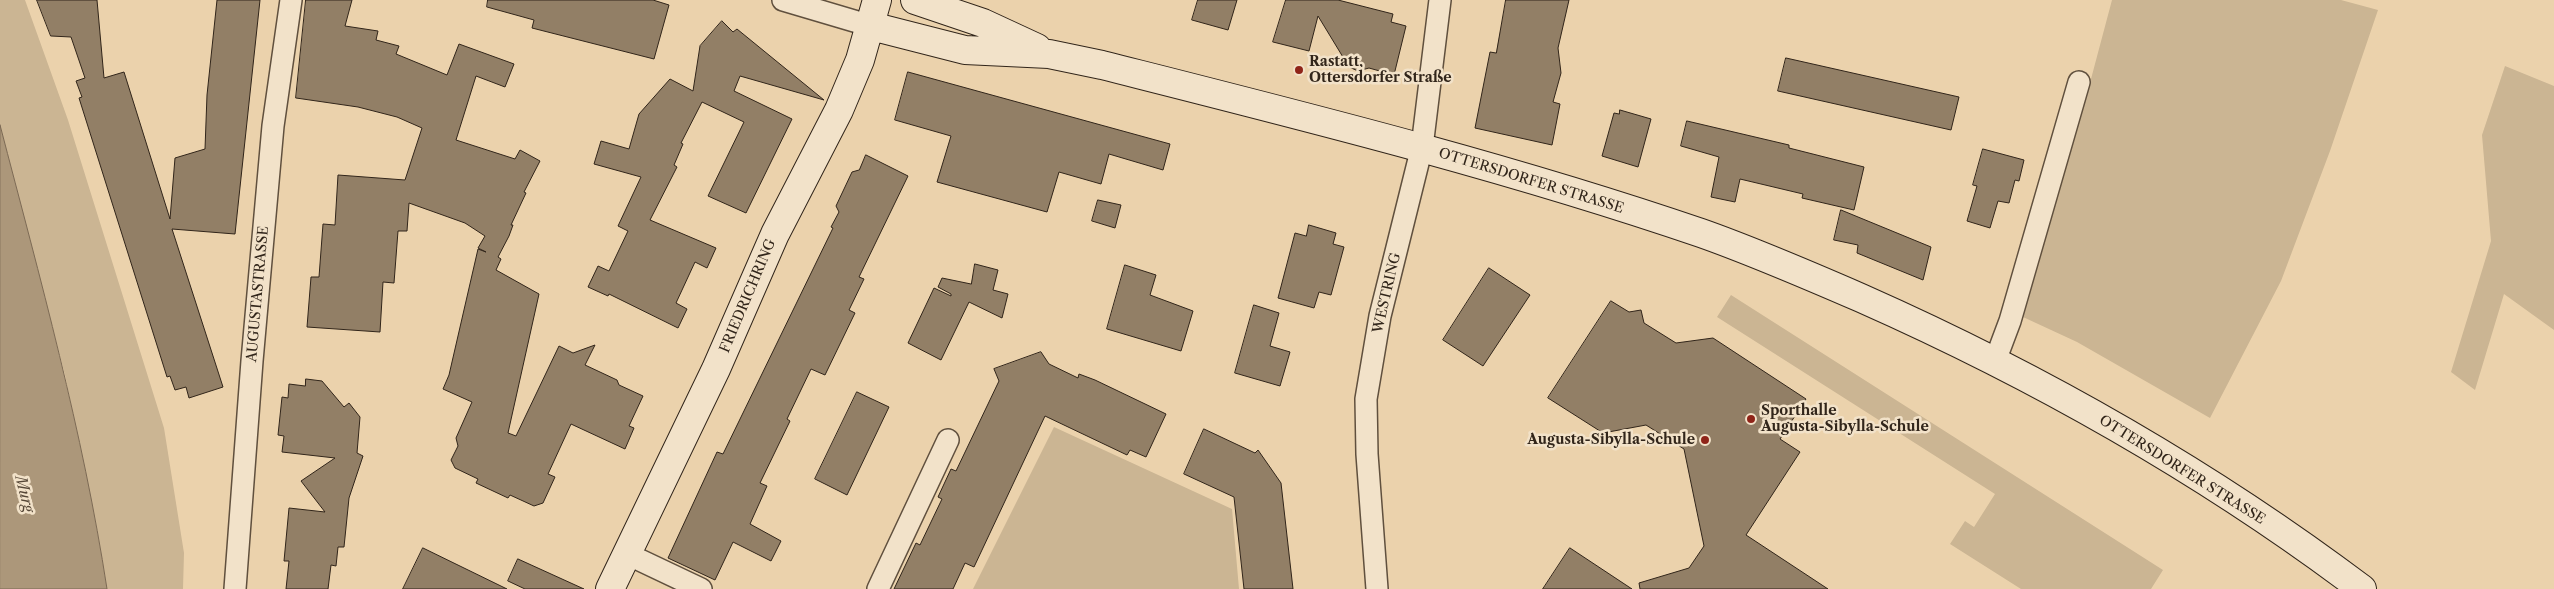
<!DOCTYPE html>
<meta charset="utf-8">
<style>
body{margin:0}
canvas{display:block;background:#ebd2ac}
</style>
<canvas width="2554" height="589"></canvas>
<script>
const ctx = document.querySelector('canvas').getContext('2d');
ctx.lineJoin = 'round';
function fill(path, color) { ctx.fillStyle = color; ctx.fill(path, 'evenodd'); }
function stroke(path, color, width, dash) { ctx.strokeStyle = color; ctx.lineWidth = width; ctx.lineCap = dash ? 'butt' : 'round'; ctx.setLineDash(dash || []); ctx.stroke(path); }
function drawText(font, color, halo, rows, align = 'center') {
  ctx.font = font + ' "Libre Caslon Text",serif'; ctx.lineWidth = 5; ctx.setLineDash([]); ctx.textBaseline = 'middle'; ctx.strokeStyle = halo; ctx.fillStyle = color; for (const [text, x, y, turn = 0] of rows) {
    ctx.save(); ctx.translate(x, y); ctx.rotate((+turn || 0) * Math.PI / 180); ctx.textAlign = isNaN(turn) ? turn : align; if (halo) ctx.strokeText(text, 0, 0); ctx.fillText(text, 0, 0); ctx.restore();
  }
}
fill(new Path2D(`
 M 0,0 L 25,0 L 68,120 L 164,428 L 184,553 L 183,589 L 107,589 L 97,529 L 65,375 L 0,125 Z
 M 2112,0 L 2341,0 L 2378,10 L 2330,151 L 2281,281 L 2210,418 L 2077,342 L 2023,317 L 2032,270 L 2087,94 Z
 M 2505,66 L 2554,86 L 2554,330 L 2504,294 L 2475,390 L 2451,372 L 2491,241 L 2482,135 Z
 M 1731,295 L 2163,570 L 2151,589 L 2021,589 L 1950,544 L 1965,521 L 1974,527 L 1995,494 L 1717,317 Z
 M 1054,427 L 1232,509 L 1239,589 L 973,589 Z`), '#cbb593');
const water = new Path2D(`
 M 0,125 C 40,278 83,432 107,589 L 0,589 Z`);
fill(water, '#ac977a');
stroke(water, '#7b6954', 1);
const building = new Path2D(`
 M 37,0 L 97,0 L 104,78 L 124,72 L 170,219 L 175,158 L 205,149 L 207,95 L 217,0 L 260,0 L 235,234 L 172,229 L 223,387 L 189,398 L 186,387 L 175,390 L 170,376 L 167,377 L 79,98 L 82,97 L 76,81 L 85,78 L 71,37 L 51,36 Z
 M 306,0 L 352,0 L 345,26 L 378,31 L 376,40 L 399,46 L 396,54 L 447,75 L 459,44 L 514,64 L 505,87 L 476,76 L 456,140 L 515,159 L 520,150 L 540,161 L 524,192 L 526,193 L 511,225 L 513,225 L 509,236 L 498,257 L 501,259 L 496,270 L 539,294 L 508,433 L 516,436 L 559,346 L 573,353 L 595,345 L 585,365 L 617,380 L 619,385 L 643,396 L 629,426 L 634,428 L 625,449 L 571,424 L 548,474 L 555,477 L 543,503 L 534,506 L 510,495 L 508,498 L 476,483 L 478,479 L 455,468 L 451,460 L 458,446 L 456,438 L 472,402 L 443,389 L 449,375 L 478,249 L 486,252 L 478,248 L 485,236 L 465,223 L 409,203 L 407,231 L 398,231 L 394,283 L 383,282 L 380,332 L 307,327 L 311,277 L 319,277 L 323,224 L 335,225 L 338,175 L 405,180 L 422,128 L 397,117 L 358,107 L 296,98 Z
 M 488,0 L 653,0 L 669,5 L 654,59 L 532,28 L 534,20 L 487,7 Z
 M 1198,0 L 1237,0 L 1228,30 L 1192,20 Z
 M 1286,0 L 1338,0 L 1393,14 L 1391,22 L 1406,26 L 1394,75 L 1369,68 L 1358,71 L 1349,67 L 1318,16 L 1309,51 L 1273,42 Z
 M 1506,0 L 1569,0 L 1558,48 L 1561,73 L 1553,102 L 1560,104 L 1552,145 L 1475,128 L 1490,52 L 1496,53 Z
 M 722,21 L 733,32 L 737,29 L 824,100 L 740,76 L 734,91 L 792,119 L 746,213 L 708,196 L 744,122 L 702,102 L 681,143 L 683,144 L 674,165 L 677,167 L 650,220 L 716,248 L 707,268 L 695,262 L 676,303 L 687,309 L 678,328 L 609,294 L 608,296 L 588,287 L 598,266 L 609,271 L 628,231 L 618,226 L 641,177 L 594,164 L 601,141 L 629,149 L 639,114 L 670,79 L 693,91 L 700,46 Z
 M 1786,58 L 1959,97 L 1951,130 L 1778,91 Z
 M 908,72 L 1170,144 L 1163,170 L 1109,154 L 1101,184 L 1059,172 L 1047,212 L 937,182 L 951,136 L 895,120 Z
 M 1620,110 L 1651,119 L 1638,167 L 1602,156 L 1614,113 L 1619,114 Z
 M 1687,121 L 1789,145 L 1789,148 L 1864,167 L 1854,210 L 1802,198 L 1803,194 L 1740,179 L 1735,202 L 1711,197 L 1719,157 L 1681,146 Z
 M 1983,149 L 2024,160 L 2019,181 L 2015,180 L 2009,203 L 1998,201 L 1990,228 L 1967,221 L 1977,186 L 1973,185 Z
 M 866,155 L 908,176 L 859,277 L 864,279 L 849,310 L 855,313 L 825,375 L 811,369 L 787,419 L 790,421 L 760,483 L 767,486 L 750,524 L 781,541 L 771,561 L 733,542 L 715,580 L 668,558 L 717,452 L 723,454 L 833,228 L 831,227 L 839,212 L 836,206 L 852,172 L 859,170 Z
 M 1098,200 L 1121,205 L 1115,228 L 1092,221 Z
 M 1841,210 L 1931,247 L 1923,280 L 1857,253 L 1858,245 L 1834,240 Z
 M 1309,225 L 1336,233 L 1333,244 L 1344,247 L 1331,295 L 1319,292 L 1314,308 L 1278,298 L 1295,233 L 1306,236 Z
 M 975,264 L 998,270 L 993,290 L 1008,294 L 1002,318 L 969,302 L 941,360 L 908,343 L 934,288 L 951,296 L 951,294 L 938,287 L 942,278 L 971,284 Z
 M 1125,265 L 1156,275 L 1150,295 L 1193,311 L 1181,351 L 1107,329 Z
 M 1489,268 L 1530,295 L 1483,366 L 1443,340 Z
 M 1611,301 L 1629,312 L 1641,310 L 1644,323 L 1676,343 L 1713,338 L 1806,399 L 1780,439 L 1800,452 L 1746,535 L 1828,589 L 1640,589 L 1639,583 L 1689,568 L 1704,546 L 1684,449 L 1646,425 L 1603,433 L 1548,398 Z
 M 1254,305 L 1279,313 L 1270,346 L 1290,352 L 1280,386 L 1235,373 Z
 M 1041,352 L 1049,364 L 1078,378 L 1079,374 L 1095,380 L 1166,414 L 1146,457 L 1130,450 L 1127,455 L 1045,416 L 974,567 L 965,563 L 953,589 L 894,589 L 916,543 L 920,545 L 942,499 L 938,497 L 951,469 L 956,471 L 999,381 L 994,369 Z
 M 306,379 L 322,381 L 344,407 L 349,403 L 360,417 L 357,453 L 363,456 L 349,498 L 344,547 L 338,547 L 336,566 L 331,565 L 328,589 L 286,589 L 289,561 L 284,561 L 289,508 L 325,512 L 301,481 L 335,458 L 282,452 L 284,436 L 278,435 L 282,397 L 288,398 L 289,384 L 305,386 Z
 M 857,392 L 889,407 L 847,495 L 815,479 Z
 M 1204,429 L 1255,453 L 1258,450 L 1281,483 L 1293,589 L 1244,589 L 1234,497 L 1184,474 Z
 M 423,548 L 507,589 L 403,589 Z
 M 1570,548 L 1632,589 L 1543,589 Z
 M 518,559 L 584,589 L 525,589 L 508,581 Z`);
fill(building, '#927f66');
stroke(building, '#31251a', 1);
const street = new Path2D(`
 M 783,0 L 871,26
 M 1995,361 L 2010,321 L 2079,82
 M 625,553 L 701,589
 M 235,589 L 252,361 L 273,126 L 291,0
 M 878,589 L 948,440
 M 1377,589 L 1367,454 L 1366,399 L 1380,316 L 1422,147 L 1440,0`);
const secondary = new Path2D(`
 M 915,0 L 983,23 L 1037,48
 M 871,26 L 965,50 L 1049,54 L 1102,65 C 1303,116 1505,166 1701,233 C 1755,252 1808,275 1861,298 C 2037,376 2208,473 2362,589
 M 610,589 L 716,369 L 775,234 L 839,110 L 860,60 L 877,0`);
stroke(street, '#60503e', 24);
stroke(secondary, '#31251a', 30);
stroke(street, '#f2e2c9', 21);
stroke(secondary, '#f2e2c9', 28);
for (const [x, y, r, color] of [
 [1299,70,5,"#8f2418"],
 [1751,419,5,"#8f2418"],
 [1705,440,5,"#8f2418"]
]) { const dot = new Path2D(); dot.arc(x, y, r, 0, 2 * Math.PI); ctx.fillStyle = color; ctx.fill(dot); stroke(dot, '#f2e2c9', 2); }
drawText('bold 14px', '#31251a', '#f2e2c9', [
 ["Rastatt,",1309,62],
 ["Ottersdorfer Straße",1309,78],
 ["Sporthalle",1761,411],
 ["Augusta-Sibylla-Schule",1761,427],
 ["Augusta-Sibylla-Schule",1695,440,"right"]
], 'left');
drawText('14px', '#31251a', '#f2e2c9', [
 ["OTTERSDORFER STRASSE",1531,181,17],
 ["WESTRING",1387,293,-77],
 ["AUGUSTASTRASSE",258,294,-85],
 ["FRIEDRICHRING",748,296,-67],
 ["OTTERSDORFER STRASSE",2182,470,32]
]);
drawText('italic 15px', '#564737', '#f2e2c9', [
 ["Murg",24,494,76]
]);
</script>
